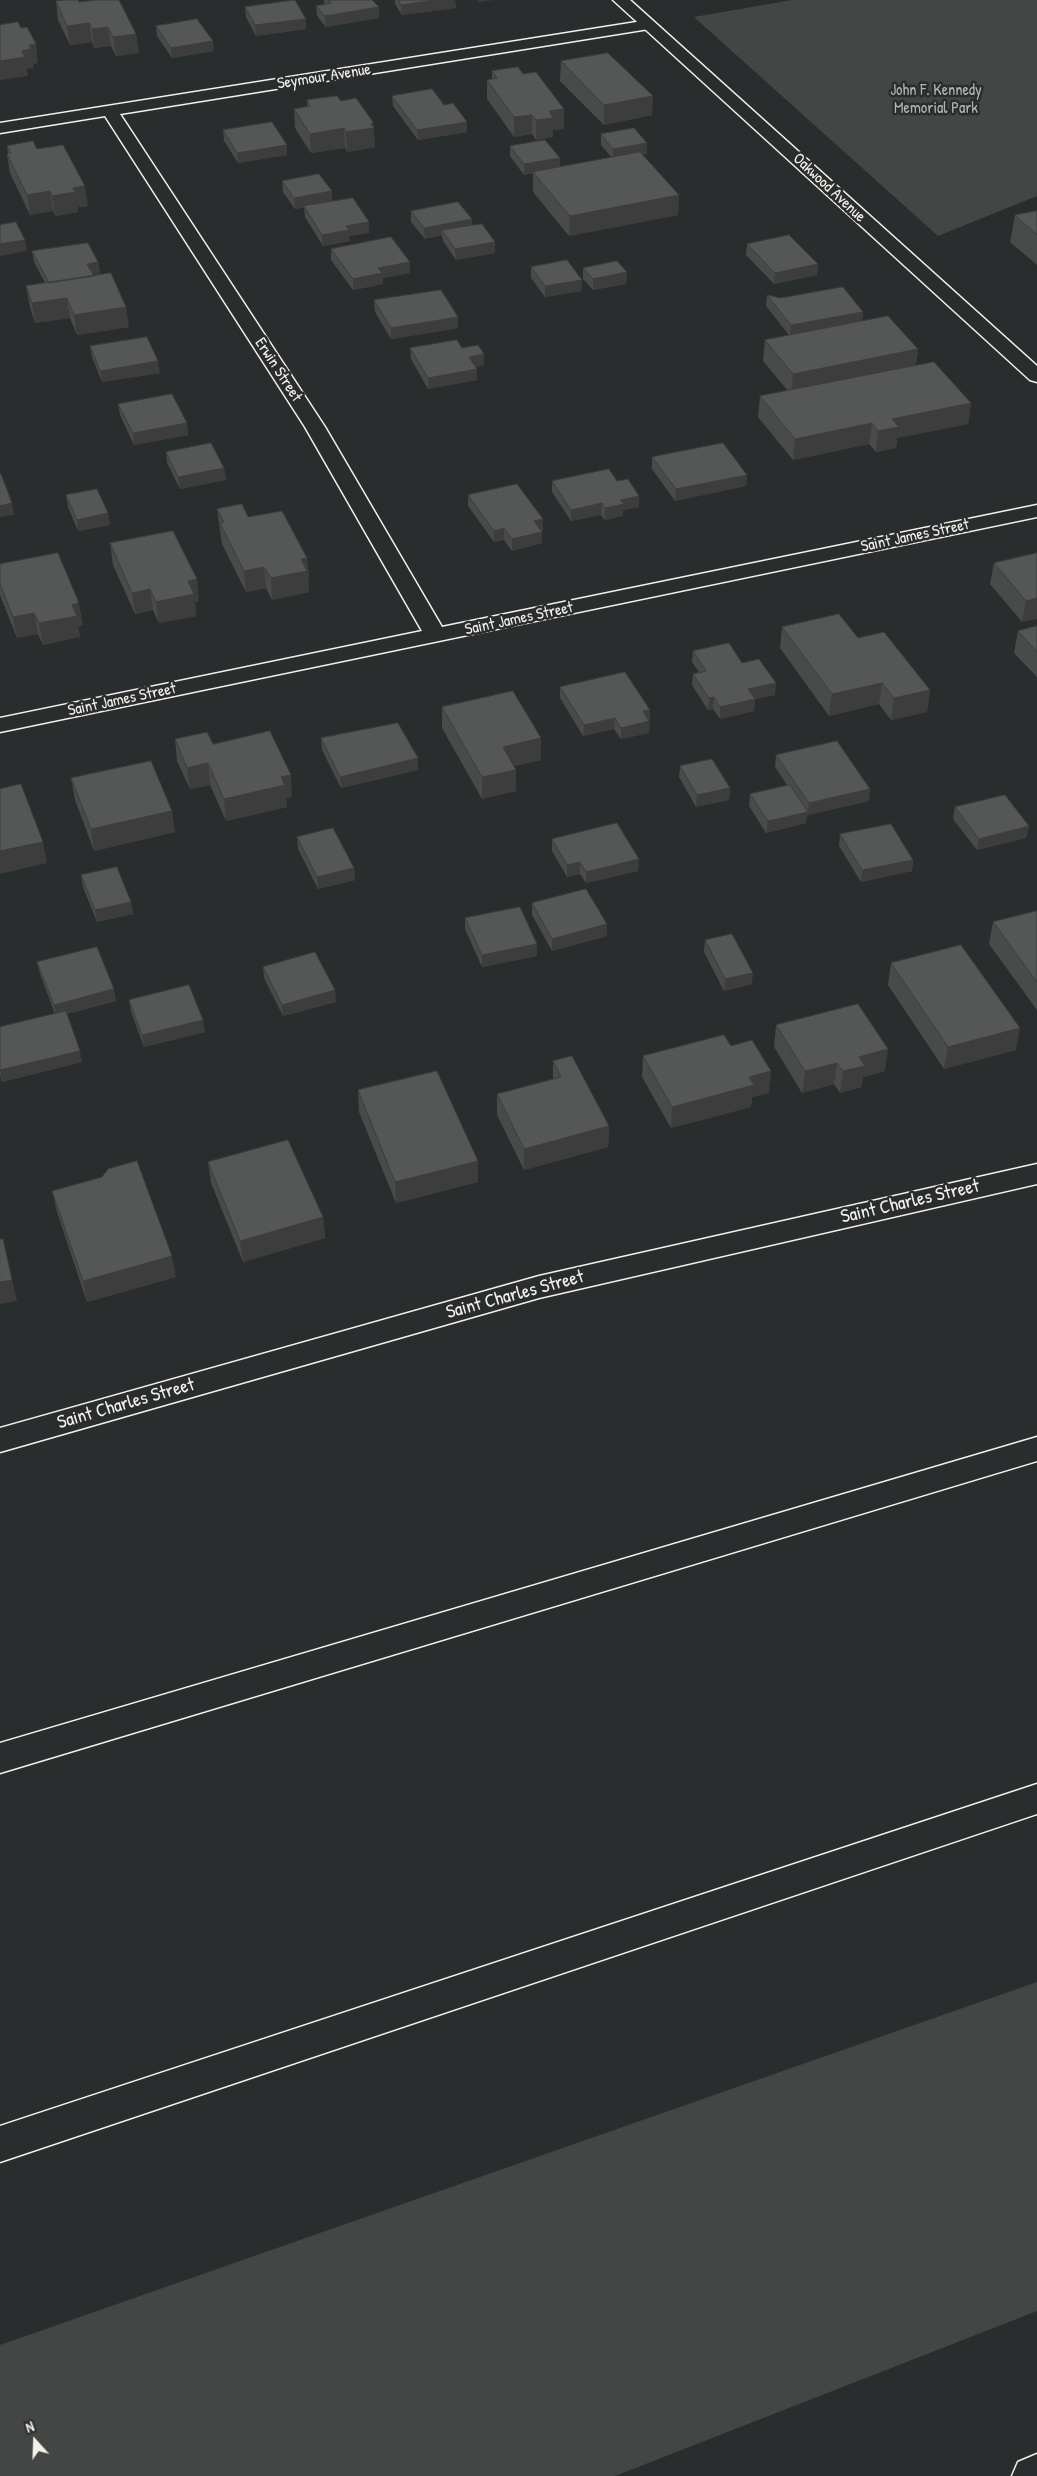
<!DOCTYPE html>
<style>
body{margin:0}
#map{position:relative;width:1037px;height:2476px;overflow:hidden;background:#2a2d2e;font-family:"Patrick Hand",sans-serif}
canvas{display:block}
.north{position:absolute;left:10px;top:2416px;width:50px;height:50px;-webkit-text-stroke:4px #2a2d2e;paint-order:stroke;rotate:340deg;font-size:14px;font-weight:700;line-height:20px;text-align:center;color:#f4f1e8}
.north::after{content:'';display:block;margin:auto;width:18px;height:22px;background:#f4f1e8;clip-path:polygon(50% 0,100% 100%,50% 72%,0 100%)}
</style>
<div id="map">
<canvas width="1037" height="2476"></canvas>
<div class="north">N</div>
</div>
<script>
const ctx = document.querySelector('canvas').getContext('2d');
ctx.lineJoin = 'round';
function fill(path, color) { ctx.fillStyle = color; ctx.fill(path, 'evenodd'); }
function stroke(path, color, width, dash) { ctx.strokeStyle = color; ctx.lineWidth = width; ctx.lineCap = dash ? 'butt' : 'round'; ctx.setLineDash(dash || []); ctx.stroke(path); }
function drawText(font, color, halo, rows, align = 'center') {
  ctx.font = font + ' "Patrick Hand",sans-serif'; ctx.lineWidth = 5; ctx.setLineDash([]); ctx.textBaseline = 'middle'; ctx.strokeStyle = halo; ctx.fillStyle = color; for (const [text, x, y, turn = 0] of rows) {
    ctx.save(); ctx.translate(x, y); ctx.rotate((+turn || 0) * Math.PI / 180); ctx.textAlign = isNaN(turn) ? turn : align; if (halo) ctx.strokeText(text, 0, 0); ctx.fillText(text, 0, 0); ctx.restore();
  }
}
fill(new Path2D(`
 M 792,0 L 1037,0 L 1037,196 L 938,236 L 694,17 Z
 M 1037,1982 L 1037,2311 L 615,2476 L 0,2476 L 0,2345 Z`), '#444645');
const street = new Path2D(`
 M 649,20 L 657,25 L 655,28 L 120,114 L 325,427 L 442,627 L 1037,505 L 1037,517 L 0,732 L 0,718 L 422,631 L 305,427 L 105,116 L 0,133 L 0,123 Z
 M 1037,1164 L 1037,1184 L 539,1298 L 0,1452 L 0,1428 L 539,1276 Z
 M 1037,2454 L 1037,2476 L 1012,2476 L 1018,2462 Z`);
const secondary = new Path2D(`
 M 613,0 L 630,0 L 1037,366 L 1037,382 L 1030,380 Z`);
const highway = new Path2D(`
 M 1037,1437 L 1037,1461 L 0,1773 L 0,1743 Z
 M 1037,1784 L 1037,1814 L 0,2162 L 0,2126 Z`);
stroke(street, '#f4f1e8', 3);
stroke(secondary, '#f4f1e8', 3);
stroke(highway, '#f4f1e8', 3);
fill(street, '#2a2d2e');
fill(secondary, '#2a2d2e');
fill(highway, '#2a2d2e');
fill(new Path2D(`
 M 324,0 L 372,0 L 379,7 L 379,18 L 326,27 L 317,16 L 316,6 L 324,4 Z
 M 395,0 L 455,0 L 456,8 L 402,15 L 395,4 Z
 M 56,1 L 79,2 L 136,34 L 139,53 L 116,56 L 111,46 L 94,48 L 92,42 L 70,45 L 58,20 Z
 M 245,7 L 306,29 L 256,36 L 246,17 Z
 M 156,26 L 214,51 L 172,58 L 157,36 Z
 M 561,61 L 652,115 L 604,125 L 560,81 Z
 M 492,71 L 564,129 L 553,130 L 553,137 L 536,140 L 532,134 L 514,137 L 487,99 L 487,80 L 492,79 Z
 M 392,96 L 444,105 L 467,122 L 467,132 L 418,140 L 393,106 Z
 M 307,100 L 341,101 L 373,122 L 375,147 L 347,152 L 345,148 L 311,153 L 295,128 L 294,109 L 307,106 Z
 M 223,130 L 287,155 L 238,163 L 224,141 Z
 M 601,134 L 647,143 L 647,154 L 642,154 L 679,195 L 678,215 L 569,236 L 533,192 L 533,173 L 524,175 L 510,156 L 510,146 L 560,167 L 612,158 L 601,145 Z
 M 7,146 L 37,149 L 88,206 L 78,207 L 78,212 L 55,216 L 53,211 L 30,215 L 10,173 L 7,154 L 8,154 Z
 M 282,181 L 332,191 L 332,201 L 369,233 L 349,236 L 350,241 L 323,246 L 305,217 L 304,207 L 295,209 L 283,192 Z
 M 411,211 L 472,219 L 472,225 L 495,253 L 456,260 L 443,241 L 442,235 L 425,239 L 411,222 Z
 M 1037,211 L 1037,265 L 1010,242 L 1015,215 Z
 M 747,244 L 818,264 L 817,275 L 774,284 L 746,255 Z
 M 331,249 L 410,273 L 383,278 L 383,284 L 353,290 L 331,260 Z
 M 32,251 L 98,262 L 100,273 L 93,274 L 129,327 L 77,335 L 70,318 L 35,323 L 30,307 L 26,286 L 45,283 L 34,262 Z
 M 531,267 L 582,280 L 581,291 L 545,297 L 531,278 Z
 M 583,268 L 627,272 L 626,284 L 593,290 L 583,279 Z
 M 767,295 L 780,298 L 863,312 L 862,321 L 918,349 L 916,365 L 971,403 L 968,424 L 897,438 L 896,448 L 876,452 L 869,444 L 793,460 L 758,417 L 760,396 L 788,391 L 763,361 L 765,340 L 789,335 L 766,306 Z
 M 374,300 L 458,317 L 458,328 L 391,339 L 375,312 Z
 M 90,346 L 160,373 L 102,382 L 92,357 Z
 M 410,348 L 462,348 L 484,354 L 484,365 L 476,367 L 477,380 L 428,389 L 411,359 Z
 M 118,404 L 187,423 L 188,435 L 134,445 L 120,415 Z
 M 166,452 L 224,468 L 226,480 L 180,489 L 167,463 Z
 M 652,457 L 747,475 L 746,486 L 675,501 L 652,469 Z
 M 552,481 L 617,481 L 639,507 L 623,510 L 623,516 L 605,520 L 601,515 L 571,521 L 552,492 Z
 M 66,495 L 108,513 L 110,525 L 78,531 L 68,507 Z
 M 468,495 L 543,519 L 543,531 L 541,531 L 542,543 L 512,551 L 504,540 L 494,542 L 468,506 Z
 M 217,509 L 248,517 L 307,558 L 309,579 L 308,579 L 309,592 L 272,600 L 266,588 L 246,592 L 222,544 Z
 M 110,543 L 199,601 L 195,602 L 196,616 L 159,623 L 153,610 L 135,614 L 113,565 Z
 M 1037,553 L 1022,622 L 990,584 L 994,563 Z
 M 0,564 L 83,625 L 78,626 L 80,637 L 43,645 L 38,634 L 17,638 L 0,595 Z
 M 1037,626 L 1037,677 L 1014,653 L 1018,631 Z
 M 782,627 L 858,638 L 930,690 L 927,712 L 891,720 L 879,704 L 829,716 L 780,648 Z
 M 693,651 L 742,663 L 775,695 L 755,699 L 754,711 L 720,719 L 713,709 L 708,710 L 692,685 L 693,674 L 699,672 L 692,662 Z
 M 560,687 L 650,710 L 649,733 L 621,739 L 614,729 L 583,736 L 560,698 Z
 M 442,707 L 541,760 L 514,766 L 516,770 L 516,791 L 482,799 L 442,728 Z
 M 321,738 L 418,758 L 418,770 L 341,788 L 322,750 Z
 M 175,739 L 213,744 L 292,797 L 286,798 L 287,807 L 226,821 L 210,785 L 190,789 L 177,761 Z
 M 776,755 L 869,801 L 807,815 L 806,823 L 766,833 L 749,806 L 750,794 L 787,785 L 775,767 Z
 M 680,766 L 730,788 L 729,800 L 696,807 L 679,777 Z
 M 71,778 L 175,832 L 94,851 L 75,800 Z
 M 955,807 L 1029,826 L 1026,838 L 977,850 L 953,819 Z
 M 840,834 L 913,860 L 912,871 L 861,882 L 839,846 Z
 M 297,837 L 354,868 L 355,880 L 318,889 L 298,849 Z
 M 552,839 L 639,859 L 638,871 L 586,883 L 580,874 L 567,877 L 552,851 Z
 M 81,875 L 131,902 L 133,914 L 97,922 L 83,887 Z
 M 532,903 L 607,924 L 607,936 L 552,951 L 532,915 Z
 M 1037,911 L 1037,1010 L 989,944 L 993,922 Z
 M 465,918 L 537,944 L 537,956 L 482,967 L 465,929 Z
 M 705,940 L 752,984 L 724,991 L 704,952 Z
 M 37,962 L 116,1001 L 67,1014 L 82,1062 L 2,1082 L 0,1075 L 0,1027 L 55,1014 L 40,974 Z
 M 891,963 L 1016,1050 L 944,1069 L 888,985 Z
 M 263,967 L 336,1002 L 283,1016 L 264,978 Z
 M 129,1000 L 205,1032 L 144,1047 L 131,1012 Z
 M 776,1025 L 885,1071 L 863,1077 L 861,1087 L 840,1093 L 834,1084 L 802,1093 L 774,1047 Z
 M 731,1046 L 769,1093 L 752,1097 L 751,1107 L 671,1128 L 642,1077 L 643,1056 Z
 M 553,1061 L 609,1126 L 608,1147 L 524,1170 L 497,1115 L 497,1094 L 553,1079 Z
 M 358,1090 L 478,1161 L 478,1182 L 396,1203 L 359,1112 Z
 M 208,1162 L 323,1217 L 325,1238 L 243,1262 L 211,1183 Z
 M 52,1191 L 176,1277 L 87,1302 L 57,1212 Z`), '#494b4a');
fill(new Path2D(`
 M 436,0 L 455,0 L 456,8 L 402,15 L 401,5 Z
 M 478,0 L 494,0 L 478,2 Z
 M 379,7 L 379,18 L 326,27 L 325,16 Z
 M 306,19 L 306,29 L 256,36 L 255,25 Z
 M 89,23 L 92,42 L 70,45 L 67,26 Z
 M 108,27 L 111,46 L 94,48 L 92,29 Z
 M 136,34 L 139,53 L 116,56 L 113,37 Z
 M 213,41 L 214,51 L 172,58 L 171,48 Z
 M 36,44 L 38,63 L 33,64 L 34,68 L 27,69 L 28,76 L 0,80 L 0,61 L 22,51 L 29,45 Z
 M 653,96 L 652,115 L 604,125 L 604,105 Z
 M 564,109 L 564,129 L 553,130 L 553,137 L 536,140 L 536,120 L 549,111 Z
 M 532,115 L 532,134 L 514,137 L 514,117 Z
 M 373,122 L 375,147 L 347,152 L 346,132 L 371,124 Z
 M 467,122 L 467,132 L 418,140 L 417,130 Z
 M 344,128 L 345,148 L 311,153 L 310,134 Z
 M 647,143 L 647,154 L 613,159 L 613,149 Z
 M 287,145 L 287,155 L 238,163 L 237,153 Z
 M 560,158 L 560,168 L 524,175 L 524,164 Z
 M 85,186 L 88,206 L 78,207 L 78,212 L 55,216 L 52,196 L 73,188 Z
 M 50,191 L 53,211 L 30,215 L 27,195 Z
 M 332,191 L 332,202 L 295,209 L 294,198 Z
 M 679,195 L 678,215 L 569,236 L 570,216 Z
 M 472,219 L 472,230 L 442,230 L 442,235 L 425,239 L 424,228 Z
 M 369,222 L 369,233 L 349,236 L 350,241 L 323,246 L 322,235 L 346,226 Z
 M 25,240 L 27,251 L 0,256 L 0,244 Z
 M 495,242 L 495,253 L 456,260 L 455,249 Z
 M 98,262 L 100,273 L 89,275 L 87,264 Z
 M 410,262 L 410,273 L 383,278 L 383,284 L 353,290 L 353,279 L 378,268 Z
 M 818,264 L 817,275 L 774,284 L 775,273 Z
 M 627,272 L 626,284 L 593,290 L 593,279 Z
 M 582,280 L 581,291 L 545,297 L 545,286 Z
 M 67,298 L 70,318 L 35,323 L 32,303 Z
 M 126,307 L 129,327 L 77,335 L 74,315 Z
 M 863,312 L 862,324 L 790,336 L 791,325 Z
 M 458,317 L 458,328 L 391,339 L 391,328 Z
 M 918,349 L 915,370 L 791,394 L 793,374 Z
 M 484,354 L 484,365 L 469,368 L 469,357 Z
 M 158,361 L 160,373 L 102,382 L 100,371 Z
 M 477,369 L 477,380 L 428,389 L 428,378 Z
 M 971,403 L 968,424 L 897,438 L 896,448 L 876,452 L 878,431 L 892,419 Z
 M 187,423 L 188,435 L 134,445 L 133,433 Z
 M 872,423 L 869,444 L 793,460 L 795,439 Z
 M 224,468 L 226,480 L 180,489 L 178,477 Z
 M 747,475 L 746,486 L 675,501 L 676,489 Z
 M 639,496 L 639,507 L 623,510 L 623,516 L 605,520 L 605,508 L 620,500 Z
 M 12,503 L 14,515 L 0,517 L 0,506 Z
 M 602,503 L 601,515 L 571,521 L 571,510 Z
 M 108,513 L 110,525 L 78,531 L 77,520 Z
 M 543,519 L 543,531 L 534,533 L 534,521 Z
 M 504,528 L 504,540 L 494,542 L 494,531 Z
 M 542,532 L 542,543 L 512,551 L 512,539 Z
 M 307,558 L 309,579 L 308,579 L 309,592 L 272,600 L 271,578 L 301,559 Z
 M 264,567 L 266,588 L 246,592 L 244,571 Z
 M 197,579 L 199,601 L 195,602 L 196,616 L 159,623 L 156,602 L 188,581 Z
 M 150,589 L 153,610 L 135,614 L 132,593 Z
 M 1037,598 L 1037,619 L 1022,622 L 1026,601 Z
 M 79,603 L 83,625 L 78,626 L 80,637 L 43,645 L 39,623 L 72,605 Z
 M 34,613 L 38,634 L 17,638 L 13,617 Z
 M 776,683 L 775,695 L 747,701 L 748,689 Z
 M 882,683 L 879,704 L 829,716 L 832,694 Z
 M 930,690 L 927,712 L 891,720 L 894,698 Z
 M 714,697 L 713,709 L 708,710 L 709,698 Z
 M 755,699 L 754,711 L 720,719 L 720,707 Z
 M 650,710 L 649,721 L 643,711 Z
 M 615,718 L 614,729 L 583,736 L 584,725 Z
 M 649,721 L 649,733 L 621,739 L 621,728 Z
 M 541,738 L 541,760 L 503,768 L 503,747 Z
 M 418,758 L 418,770 L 341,788 L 340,777 Z
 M 208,763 L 210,785 L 190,789 L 187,768 Z
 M 516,770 L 516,791 L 482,799 L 482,777 Z
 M 291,775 L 292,797 L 286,798 L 287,807 L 226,821 L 224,799 L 281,777 Z
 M 730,788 L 729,800 L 696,807 L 697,795 Z
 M 870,789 L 869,801 L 808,815 L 809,803 Z
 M 172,811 L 175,832 L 94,851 L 91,829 Z
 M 808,812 L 806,823 L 766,833 L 768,821 Z
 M 1029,826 L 1026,838 L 977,850 L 979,839 Z
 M 43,842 L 47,863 L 0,874 L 0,851 Z
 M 639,859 L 638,871 L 586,883 L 586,872 Z
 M 913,860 L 912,871 L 861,882 L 862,870 Z
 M 580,862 L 580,874 L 567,877 L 567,865 Z
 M 354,868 L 355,880 L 318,889 L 317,877 Z
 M 131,902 L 133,914 L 97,922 L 95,910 Z
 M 607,924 L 607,936 L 552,951 L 552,939 Z
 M 537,944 L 537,956 L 482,967 L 482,955 Z
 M 753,973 L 752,984 L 724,991 L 725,979 Z
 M 114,989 L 116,1001 L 56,1017 L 54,1005 Z
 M 335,990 L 336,1002 L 283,1016 L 282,1005 Z
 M 203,1020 L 205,1032 L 144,1047 L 142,1035 Z
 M 1020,1028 L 1016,1050 L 944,1069 L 948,1047 Z
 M 888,1049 L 885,1071 L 863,1077 L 861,1087 L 840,1093 L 843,1071 L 859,1057 Z
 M 80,1051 L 82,1062 L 2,1082 L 0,1070 Z
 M 837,1063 L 834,1084 L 802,1093 L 805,1071 Z
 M 771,1071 L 769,1093 L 752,1097 L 751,1107 L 671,1128 L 672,1107 L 749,1077 Z
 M 609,1126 L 608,1147 L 524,1170 L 524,1149 Z
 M 478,1161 L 478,1182 L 396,1203 L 395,1182 Z
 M 323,1217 L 325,1238 L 243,1262 L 240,1241 Z
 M 3,1239 L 17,1301 L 0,1304 L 0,1282 Z
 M 172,1256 L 176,1277 L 87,1302 L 83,1281 Z`), '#3c3d3c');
const building = new Path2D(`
 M 65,0 L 78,0 L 79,2 L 96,0 L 119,0 L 136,34 L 113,37 L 108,27 L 92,29 L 89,23 L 67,26 L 56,1 Z
 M 295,0 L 306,19 L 255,25 L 245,7 Z
 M 328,0 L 372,0 L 379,7 L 325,16 L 316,6 L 331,3 Z
 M 399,0 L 436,0 L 401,5 Z
 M 197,19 L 213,41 L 171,48 L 156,26 Z
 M 18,22 L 21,28 L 27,27 L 36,44 L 29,45 L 31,49 L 22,51 L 25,57 L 0,61 L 0,25 Z
 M 608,53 L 653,96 L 604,105 L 561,61 Z
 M 518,67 L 523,74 L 536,72 L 564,109 L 549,111 L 553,118 L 536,120 L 532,115 L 514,117 L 487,80 L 497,78 L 492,71 Z
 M 432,89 L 444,105 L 453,103 L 467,122 L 417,130 L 392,96 Z
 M 337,96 L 341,101 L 356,98 L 373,122 L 371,124 L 374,128 L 346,132 L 344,128 L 310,134 L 294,109 L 310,106 L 307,100 Z
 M 272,122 L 287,145 L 237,153 L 223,130 Z
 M 634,128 L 647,143 L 613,149 L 601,134 Z
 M 545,140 L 560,158 L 524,164 L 510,146 Z
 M 33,141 L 37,149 L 63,145 L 85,186 L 73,188 L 75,192 L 52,196 L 50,191 L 27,195 L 7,154 L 11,153 L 7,146 Z
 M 640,152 L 679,195 L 570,216 L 533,172 Z
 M 319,174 L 332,191 L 294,198 L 282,181 Z
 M 353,198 L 369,222 L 346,226 L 349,230 L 322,235 L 304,206 Z
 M 458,202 L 472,219 L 424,228 L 411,211 Z
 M 1037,211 L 1037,235 L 1015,215 Z
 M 16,222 L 25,240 L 0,244 L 0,225 Z
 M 482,224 L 495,242 L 455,249 L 442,230 Z
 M 789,235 L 818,264 L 775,273 L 747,244 Z
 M 391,237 L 410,262 L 378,268 L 382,273 L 353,279 L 331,249 Z
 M 88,243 L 98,262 L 87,264 L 94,276 L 49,283 L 32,251 Z
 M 567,260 L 582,280 L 545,286 L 531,267 Z
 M 617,261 L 627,272 L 593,279 L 583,268 Z
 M 111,273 L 126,307 L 74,315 L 67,298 L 32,303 L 26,286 Z
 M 843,287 L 863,312 L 791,325 L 767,295 L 780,298 Z
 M 441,290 L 458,317 L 391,328 L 374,300 Z
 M 888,316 L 918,349 L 793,374 L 765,340 Z
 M 147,337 L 158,361 L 100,371 L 90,346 Z
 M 457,340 L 462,348 L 478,345 L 484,354 L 469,357 L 477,369 L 428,378 L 410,348 Z
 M 934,362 L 971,403 L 892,419 L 899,427 L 878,431 L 872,423 L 795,439 L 760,396 Z
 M 172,394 L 187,423 L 133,433 L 118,404 Z
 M 211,443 L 224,468 L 178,477 L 166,452 Z
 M 723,443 L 747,475 L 676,489 L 652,457 Z
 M 609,469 L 617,481 L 628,479 L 639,496 L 620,500 L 624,504 L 605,508 L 602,503 L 571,510 L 552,481 Z
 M 0,474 L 1,474 L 12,503 L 0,506 Z
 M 517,484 L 543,519 L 534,521 L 542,532 L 512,539 L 504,528 L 494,531 L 468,495 Z
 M 97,489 L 108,513 L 77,520 L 66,495 Z
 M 242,504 L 248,517 L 282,511 L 307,558 L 301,559 L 307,571 L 271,578 L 264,567 L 244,571 L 220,523 L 224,522 L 217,509 Z
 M 173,531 L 197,579 L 188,581 L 194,594 L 156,602 L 150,589 L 132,593 L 110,543 Z
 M 58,553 L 79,603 L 72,605 L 77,616 L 39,623 L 34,613 L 13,617 L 0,584 L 0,564 Z
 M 1037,553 L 1037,598 L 1026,601 L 994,563 Z
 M 839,614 L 858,638 L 884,632 L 930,690 L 894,698 L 882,683 L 832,694 L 782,627 Z
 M 1037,626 L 1037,652 L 1018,631 Z
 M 729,643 L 742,663 L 759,659 L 776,683 L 748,689 L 755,699 L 720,707 L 714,697 L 709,698 L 693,674 L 706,671 L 693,651 Z
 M 625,672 L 650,710 L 643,711 L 649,721 L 621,728 L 615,718 L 584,725 L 560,687 Z
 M 513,691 L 541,738 L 503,747 L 516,770 L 482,777 L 442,707 Z
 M 398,723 L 418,758 L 340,777 L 321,738 Z
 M 270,731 L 291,775 L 281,777 L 285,785 L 224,799 L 208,763 L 187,768 L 175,739 L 207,732 L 213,744 Z
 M 837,741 L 870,789 L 809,803 L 776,755 Z
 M 712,759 L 730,788 L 697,795 L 680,766 Z
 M 151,761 L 172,811 L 91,829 L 71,778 Z
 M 21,784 L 43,842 L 0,851 L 0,789 Z
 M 790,785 L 808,812 L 768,821 L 750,794 Z
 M 1005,795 L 1029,826 L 979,839 L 955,807 Z
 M 617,823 L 639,859 L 586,872 L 580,862 L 567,865 L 552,839 Z
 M 891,824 L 913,860 L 862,870 L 840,834 Z
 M 333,828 L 354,868 L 317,877 L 297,837 Z
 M 117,867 L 131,902 L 95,910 L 81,875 Z
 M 586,889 L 607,924 L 552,939 L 532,903 Z
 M 520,907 L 537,944 L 482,955 L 465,918 Z
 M 1037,911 L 1037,982 L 993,922 Z
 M 732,934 L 753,973 L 725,979 L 705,940 Z
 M 961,945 L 1020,1028 L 948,1047 L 891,963 Z
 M 97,947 L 114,989 L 54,1005 L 37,962 Z
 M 315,952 L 335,990 L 282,1005 L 263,967 Z
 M 189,985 L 203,1020 L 142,1035 L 129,1000 Z
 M 858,1004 L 888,1049 L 859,1057 L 865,1066 L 843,1071 L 837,1063 L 805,1071 L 776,1025 Z
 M 66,1011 L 80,1051 L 0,1070 L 0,1027 Z
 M 724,1035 L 731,1046 L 752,1040 L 771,1071 L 749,1077 L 754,1085 L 672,1107 L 643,1056 Z
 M 572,1056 L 609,1126 L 524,1149 L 497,1094 L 561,1077 L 553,1061 Z
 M 437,1071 L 478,1161 L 395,1182 L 358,1090 Z
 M 288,1140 L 323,1217 L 240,1241 L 208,1162 Z
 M 137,1161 L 172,1256 L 83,1281 L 52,1191 L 102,1177 L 108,1169 Z
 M 0,1239 L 3,1239 L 12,1280 L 0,1282 Z`);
fill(building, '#555756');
stroke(building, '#3c3d3c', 1);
drawText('16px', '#f4f1e8', '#2a2d2e', [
 ["Seymour Avenue",324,77,-9],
 ["Oakwood Avenue",829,188,43],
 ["Erwin Street",278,370,57],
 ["Saint James Street",915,536,-12],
 ["Saint James Street",519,619,-12],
 ["Saint James Street",122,700,-12]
]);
drawText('16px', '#b6b5af', '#2a2d2e', [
 ["John F. Kennedy",936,91],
 ["Memorial Park",936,109]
]);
drawText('19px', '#f4f1e8', '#2a2d2e', [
 ["Saint Charles Street",910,1202,-13],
 ["Saint Charles Street",515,1295,-15],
 ["Saint Charles Street",126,1404,-16]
]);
</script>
